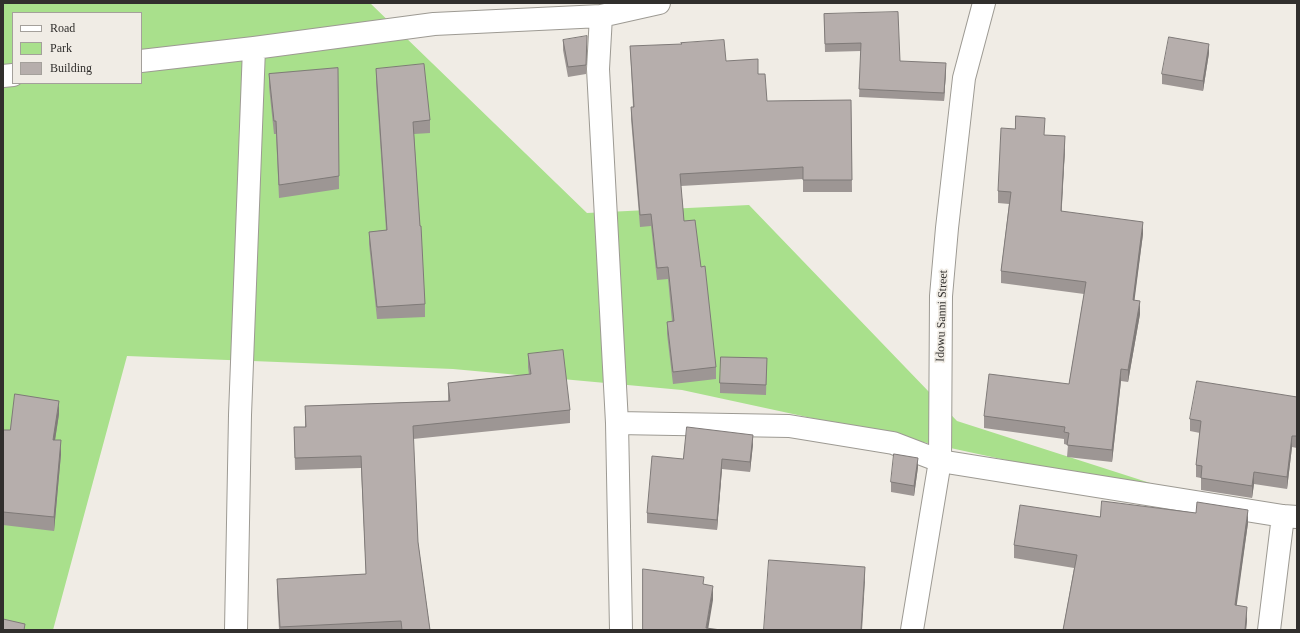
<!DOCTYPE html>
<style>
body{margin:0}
#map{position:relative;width:1300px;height:633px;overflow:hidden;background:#f0ece5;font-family:Georgia,serif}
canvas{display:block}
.frame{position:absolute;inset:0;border:4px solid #312f2d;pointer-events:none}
.legend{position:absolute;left:12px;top:12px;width:130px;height:72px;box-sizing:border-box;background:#f0ece5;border:1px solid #a4a09b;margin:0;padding:5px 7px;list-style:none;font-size:12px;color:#312f2d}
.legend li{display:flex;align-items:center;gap:8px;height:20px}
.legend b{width:20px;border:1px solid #a4a09b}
</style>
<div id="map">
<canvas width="1300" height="633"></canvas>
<div class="frame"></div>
<ul class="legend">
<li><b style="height:5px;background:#fff"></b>Road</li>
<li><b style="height:11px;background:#a9e08c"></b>Park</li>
<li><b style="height:11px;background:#b6aeac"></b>Building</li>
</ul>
</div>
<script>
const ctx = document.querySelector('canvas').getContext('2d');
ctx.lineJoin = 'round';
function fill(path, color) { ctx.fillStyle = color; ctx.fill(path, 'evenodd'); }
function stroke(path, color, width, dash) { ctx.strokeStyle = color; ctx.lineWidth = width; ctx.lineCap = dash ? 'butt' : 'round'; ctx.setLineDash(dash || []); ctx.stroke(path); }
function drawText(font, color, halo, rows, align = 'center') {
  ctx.font = font + ' Georgia,serif'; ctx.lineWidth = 3.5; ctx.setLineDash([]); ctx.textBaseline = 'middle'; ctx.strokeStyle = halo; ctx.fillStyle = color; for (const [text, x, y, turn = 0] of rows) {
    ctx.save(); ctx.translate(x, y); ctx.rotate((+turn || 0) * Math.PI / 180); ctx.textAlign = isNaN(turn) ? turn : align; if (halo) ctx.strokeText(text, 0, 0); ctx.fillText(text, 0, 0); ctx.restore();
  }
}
fill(new Path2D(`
 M 3,3 L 370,3 L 587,213 L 749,205 L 957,421 L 1228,508 L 682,390 L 453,369 L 127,356 L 53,630 L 3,630 ZM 13,13 L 141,13 L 141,83 L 13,83 Z`), '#a9e08c');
const minor = new Path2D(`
 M 601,16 L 598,69 L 617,423 L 621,630
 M 141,61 L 254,48 L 434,24 L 601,16 L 659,3
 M 3,76 L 13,75
 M 617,423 L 789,426 L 893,443 L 940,461 L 1283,516 L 1297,517
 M 236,630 L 240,415 L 254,48
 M 912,630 L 940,461 L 941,296 L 947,228 L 964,78 L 984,3
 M 1269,630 L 1283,516`);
stroke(minor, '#9d9a93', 24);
stroke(minor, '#fff', 22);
fill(new Path2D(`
 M 824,14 L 900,61 L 946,71 L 944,101 L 859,97 L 861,51 L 825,52 Z
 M 563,40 L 587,46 L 586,74 L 568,77 L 563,50 Z
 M 630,46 L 726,61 L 758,74 L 767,101 L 851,100 L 852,192 L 803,192 L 803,179 L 681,186 L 684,221 L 701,267 L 716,367 L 716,379 L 673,384 L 667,334 L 667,322 L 672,321 L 668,279 L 657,280 L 651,226 L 640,227 L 631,119 L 631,107 L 633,107 Z
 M 1209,53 L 1203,91 L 1162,84 L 1162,74 Z
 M 338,68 L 339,189 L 279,198 L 276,134 L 274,134 L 269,87 L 269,74 Z
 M 376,69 L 430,120 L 430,133 L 414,134 L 425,304 L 425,317 L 377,319 L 369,244 L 369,232 L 386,230 L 376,82 Z
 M 1045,135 L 1065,149 L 1061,211 L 1143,234 L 1134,300 L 1140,314 L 1128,382 L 1121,381 L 1112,462 L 1067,457 L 1068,445 L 1064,444 L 1064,439 L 984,428 L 984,416 L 1069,384 L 1084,294 L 1001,283 L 1001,271 L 1009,204 L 998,203 L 998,191 Z
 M 528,354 L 570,410 L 570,423 L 413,439 L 418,542 L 430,630 L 279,630 L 277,592 L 277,579 L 366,574 L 361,468 L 295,470 L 294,427 L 305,427 L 305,406 L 448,401 L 448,383 L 529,375 L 528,367 Z
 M 767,358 L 766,395 L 720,393 L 720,383 Z
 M 1297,397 L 1297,448 L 1292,447 L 1287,489 L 1254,484 L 1252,498 L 1201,490 L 1201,478 L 1196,477 L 1196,465 L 1200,433 L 1190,431 L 1190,419 Z
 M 59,414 L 55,440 L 61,454 L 54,531 L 3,525 L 3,430 L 10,430 Z
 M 753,444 L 750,472 L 722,469 L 717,530 L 647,523 L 647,513 L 683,459 Z
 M 918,467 L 914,496 L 891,492 L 891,482 Z
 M 1100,517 L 1248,523 L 1236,605 L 1247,620 L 1246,630 L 1063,630 L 1074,568 L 1014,558 L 1014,545 Z`), '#9d9694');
fill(new Path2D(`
 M 1209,44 L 1209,53 L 1203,91 L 1203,81 Z
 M 946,63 L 946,71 L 944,101 L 944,93 Z
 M 1065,136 L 1065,149 L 1061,223 L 1061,211 Z
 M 1143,222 L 1143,234 L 1133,312 L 1133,300 Z
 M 1140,301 L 1140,314 L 1128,382 L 1128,370 Z
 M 1121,369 L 1121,381 L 1112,462 L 1112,450 Z
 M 59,401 L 59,414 L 53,453 L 53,440 Z
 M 753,435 L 753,444 L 750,472 L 750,462 Z
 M 1292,436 L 1292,447 L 1287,489 L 1287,477 Z
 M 61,440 L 61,454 L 54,531 L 54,517 Z
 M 918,458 L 918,467 L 914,496 L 914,486 Z
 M 722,459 L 722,469 L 717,530 L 717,520 Z
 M 1254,472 L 1254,484 L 1252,498 L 1252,486 Z
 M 1248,510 L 1248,523 L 1235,618 L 1235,605 Z
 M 865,567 L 865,580 L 862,630 L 861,630 Z
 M 713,586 L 713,600 L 708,630 L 706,628 Z
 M 1247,607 L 1247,620 L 1246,630 L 1245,630 Z`), '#7f7a78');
const building = new Path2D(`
 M 898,12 L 900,61 L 946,63 L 944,93 L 859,89 L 861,43 L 825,44 L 824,14 Z
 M 587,36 L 586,65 L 568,67 L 563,40 Z
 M 1169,37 L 1209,44 L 1203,81 L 1162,74 Z
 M 724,40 L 726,61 L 758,59 L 758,74 L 765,74 L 767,101 L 851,100 L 852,180 L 803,180 L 803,167 L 680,174 L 684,221 L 695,220 L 701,267 L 705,266 L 716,367 L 673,372 L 667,322 L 674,321 L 668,267 L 657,268 L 651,214 L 640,215 L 631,107 L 634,107 L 630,46 L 682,44 L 681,43 Z
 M 424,64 L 430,120 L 413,122 L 420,226 L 421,226 L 425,304 L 377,307 L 369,232 L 387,230 L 376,69 Z
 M 338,68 L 339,176 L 279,185 L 276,121 L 274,121 L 269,74 Z
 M 1016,116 L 1045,118 L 1044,135 L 1065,136 L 1061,211 L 1143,222 L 1133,300 L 1140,301 L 1128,370 L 1121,369 L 1112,450 L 1067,445 L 1069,433 L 1064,432 L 1065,427 L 984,416 L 989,374 L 1069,384 L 1086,282 L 1001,271 L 1011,192 L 998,191 L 1001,128 L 1015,129 Z
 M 563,350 L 570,410 L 413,426 L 418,542 L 430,630 L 402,630 L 401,621 L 280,627 L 277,579 L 366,574 L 361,456 L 295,458 L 294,427 L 306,427 L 305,406 L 450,401 L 448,383 L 531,374 L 528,354 Z
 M 721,357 L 767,358 L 766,385 L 720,383 Z
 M 1197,381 L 1297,397 L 1297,436 L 1292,436 L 1287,477 L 1254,472 L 1252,486 L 1201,478 L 1202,466 L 1196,465 L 1201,421 L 1190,419 Z
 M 15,394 L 59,401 L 53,440 L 61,440 L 54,517 L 3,512 L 3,430 L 10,430 Z
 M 687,427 L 753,435 L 750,462 L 722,459 L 717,520 L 647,513 L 652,456 L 683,459 Z
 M 894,454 L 918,458 L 914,486 L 891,482 Z
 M 1102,501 L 1196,513 L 1197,502 L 1248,510 L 1235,605 L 1247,607 L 1245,630 L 1063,630 L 1077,555 L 1014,545 L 1020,505 L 1100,517 Z
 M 769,560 L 865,567 L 861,630 L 764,630 Z
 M 643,569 L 704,577 L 703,584 L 713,586 L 706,628 L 721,630 L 643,630 Z
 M 3,619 L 25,624 L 24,630 L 3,630 Z`);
fill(building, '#b6aeac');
stroke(building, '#7f7a78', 1);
drawText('12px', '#312f2d', '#f0ece5', [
 ["Idowu Sanni Street",942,316,-88]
]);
</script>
